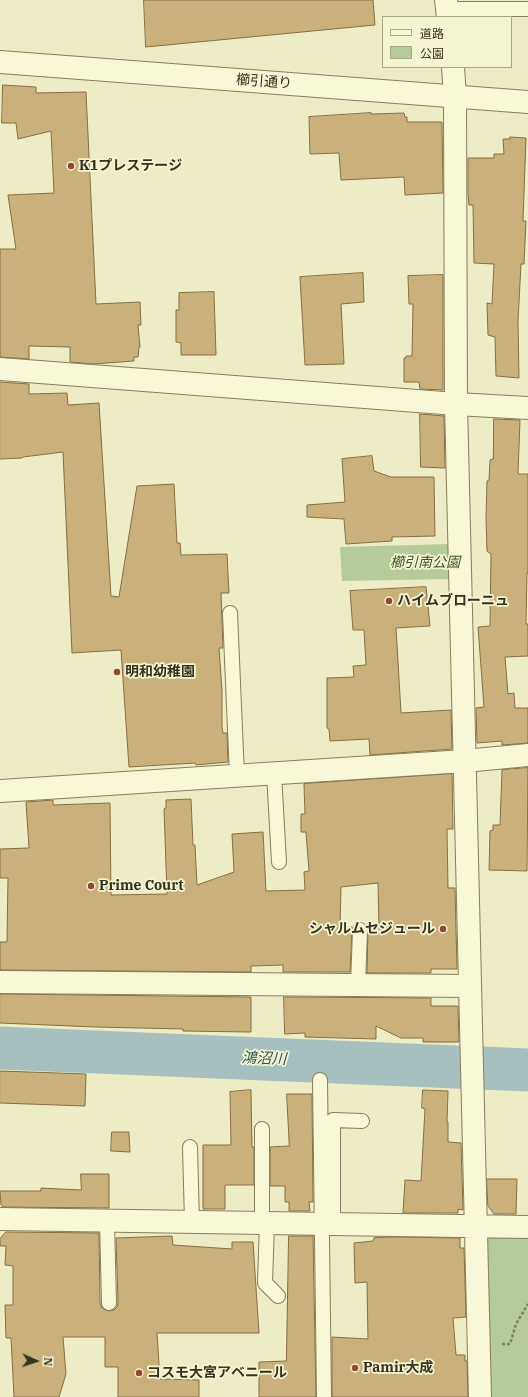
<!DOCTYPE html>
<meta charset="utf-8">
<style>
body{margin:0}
#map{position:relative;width:528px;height:1397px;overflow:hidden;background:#edecc4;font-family:"IBM Plex Serif","Noto Sans JP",serif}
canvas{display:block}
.legend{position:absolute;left:382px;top:16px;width:130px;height:52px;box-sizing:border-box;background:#f4f4d3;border:1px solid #a8a68b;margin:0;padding:5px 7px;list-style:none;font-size:12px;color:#37311f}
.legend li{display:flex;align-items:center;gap:8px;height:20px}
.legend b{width:20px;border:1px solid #a8a68b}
.north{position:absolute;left:16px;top:1341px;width:40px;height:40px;-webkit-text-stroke:3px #f4f4d3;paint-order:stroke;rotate:93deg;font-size:11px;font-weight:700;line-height:16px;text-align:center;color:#37311f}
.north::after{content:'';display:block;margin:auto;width:14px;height:18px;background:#37311f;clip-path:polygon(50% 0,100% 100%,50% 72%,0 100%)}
</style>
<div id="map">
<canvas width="528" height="1397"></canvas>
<ul class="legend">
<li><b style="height:5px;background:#f8f7d7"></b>道路</li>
<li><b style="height:11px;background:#b7cb98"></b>公園</li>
</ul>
<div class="north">N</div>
</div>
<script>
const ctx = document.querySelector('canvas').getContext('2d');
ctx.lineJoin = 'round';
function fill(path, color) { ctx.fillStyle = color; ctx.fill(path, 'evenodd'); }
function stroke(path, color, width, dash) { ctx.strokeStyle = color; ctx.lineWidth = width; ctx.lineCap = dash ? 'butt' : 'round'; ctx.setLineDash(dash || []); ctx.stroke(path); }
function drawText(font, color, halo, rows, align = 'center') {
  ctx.font = font + ' "IBM Plex Serif","Noto Sans JP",serif'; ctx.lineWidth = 3.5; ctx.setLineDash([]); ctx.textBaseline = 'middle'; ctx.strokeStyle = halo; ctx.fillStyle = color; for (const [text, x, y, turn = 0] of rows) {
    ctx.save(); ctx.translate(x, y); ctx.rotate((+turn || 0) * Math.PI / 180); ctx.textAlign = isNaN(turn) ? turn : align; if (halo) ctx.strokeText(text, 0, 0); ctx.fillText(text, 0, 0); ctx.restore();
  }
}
fill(new Path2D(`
 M 449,544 L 451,579 L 342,581 L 340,547 Z
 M 480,1231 L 528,1231 L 528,1397 L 484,1397 Z`), '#b7cb98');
stroke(new Path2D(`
 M 0,1048 L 528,1070`), '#a6c0bf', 43);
const building = new Path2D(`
 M 144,0 L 373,0 L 375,25 L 146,47 Z
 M 3,85 L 36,87 L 36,93 L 86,92 L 96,304 L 140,302 L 141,325 L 138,325 L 140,347 L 139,347 L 138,357 L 134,357 L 134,361 L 93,364 L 70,362 L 70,347 L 29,346 L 29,359 L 0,357 L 0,249 L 16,249 L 8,195 L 54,193 L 51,131 L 18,139 L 16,123 L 2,123 Z
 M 371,113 L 371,114 L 404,113 L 405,117 L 407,117 L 407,122 L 442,122 L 443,193 L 405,195 L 404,177 L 341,180 L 339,153 L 310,154 L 309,117 Z
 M 510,137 L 526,138 L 523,221 L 526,221 L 524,264 L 521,264 L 518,321 L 519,378 L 496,376 L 495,337 L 488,335 L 487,303 L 492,304 L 494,264 L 474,263 L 473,205 L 469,205 L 468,193 L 468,158 L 494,158 L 494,154 L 504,154 L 503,139 L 510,139 Z
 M 363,273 L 364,302 L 341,304 L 344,364 L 305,365 L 300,277 Z
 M 443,275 L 443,390 L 420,389 L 419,382 L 404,382 L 404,358 L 406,358 L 406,356 L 412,356 L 413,304 L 409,304 L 408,276 Z
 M 214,292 L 216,355 L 181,355 L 181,343 L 176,342 L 176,310 L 179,310 L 179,293 Z
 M 0,382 L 29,384 L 29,394 L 67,393 L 68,405 L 99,403 L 111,596 L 119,597 L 137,486 L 174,484 L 177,543 L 180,543 L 181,555 L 227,554 L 229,593 L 221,593 L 223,648 L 219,648 L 222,691 L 222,727 L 223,733 L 227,733 L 228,762 L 196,765 L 195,763 L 129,767 L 121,650 L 72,653 L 63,452 L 23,457 L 22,458 L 0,459 Z
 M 420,414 L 444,416 L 445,468 L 421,467 Z
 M 494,419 L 520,420 L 518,474 L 528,474 L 528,573 L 527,573 L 526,624 L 528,624 L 528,656 L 505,657 L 508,694 L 514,693 L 515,708 L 528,708 L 528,743 L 502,745 L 502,741 L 477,743 L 476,708 L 484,707 L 478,627 L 490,626 L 491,554 L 487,551 L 486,519 L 487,481 L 489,480 L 490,460 L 493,459 Z
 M 372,456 L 374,471 L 391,477 L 434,477 L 435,536 L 392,537 L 392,541 L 346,544 L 344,519 L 307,517 L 307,505 L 345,502 L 342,459 Z
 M 426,587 L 430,626 L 396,628 L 401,713 L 451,710 L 452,749 L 370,755 L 369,739 L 330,741 L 329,729 L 327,728 L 327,678 L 354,677 L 353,666 L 366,665 L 364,630 L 353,630 L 350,591 Z
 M 528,768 L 527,871 L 489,870 L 490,831 L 493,830 L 493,825 L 500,825 L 502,770 Z
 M 452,774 L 453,829 L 447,829 L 448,888 L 455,888 L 457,969 L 431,969 L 431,973 L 367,973 L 368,927 L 379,927 L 378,883 L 341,887 L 340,928 L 352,927 L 350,972 L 283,972 L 283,965 L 251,966 L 251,972 L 0,970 L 0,942 L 7,942 L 8,878 L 0,878 L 0,849 L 29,848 L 26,802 L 53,800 L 53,805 L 110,803 L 111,895 L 167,894 L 164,809 L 166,808 L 166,800 L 191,799 L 193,845 L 195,845 L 197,885 L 234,872 L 232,834 L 263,832 L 266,891 L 305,890 L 304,872 L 309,871 L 306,832 L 301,832 L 301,814 L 305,814 L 304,784 Z
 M 0,994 L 251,997 L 251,1032 L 183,1031 L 183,1029 L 95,1027 L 0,1023 Z
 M 284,997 L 431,998 L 431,1006 L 458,1006 L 459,1042 L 423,1042 L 423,1038 L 401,1038 L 376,1026 L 376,1039 L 305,1037 L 305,1033 L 285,1034 Z
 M 0,1071 L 86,1074 L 85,1106 L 0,1103 Z
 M 251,1090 L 252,1147 L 254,1147 L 254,1185 L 225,1185 L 225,1209 L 203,1209 L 203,1145 L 231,1145 L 230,1092 Z
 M 423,1090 L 448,1091 L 447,1122 L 448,1122 L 448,1142 L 461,1143 L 463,1210 L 458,1209 L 458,1213 L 403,1213 L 405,1180 L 421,1181 L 425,1109 L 422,1108 Z
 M 287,1094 L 312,1094 L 313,1202 L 309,1202 L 310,1211 L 289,1211 L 289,1202 L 285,1202 L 285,1186 L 270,1186 L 270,1147 L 289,1146 Z
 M 112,1132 L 129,1132 L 130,1152 L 111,1151 Z
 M 81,1174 L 109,1174 L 109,1208 L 3,1207 L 1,1205 L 0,1191 L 41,1191 L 41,1188 L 81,1190 Z
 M 487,1179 L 517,1179 L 516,1214 L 494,1214 L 488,1206 Z
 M 6,1232 L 99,1233 L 100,1303 L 102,1308 L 109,1311 L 114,1310 L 117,1307 L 118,1303 L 116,1238 L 172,1236 L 173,1245 L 232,1249 L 232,1242 L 253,1242 L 259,1333 L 157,1333 L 160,1379 L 199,1380 L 199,1397 L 118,1397 L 118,1367 L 105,1367 L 105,1337 L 63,1337 L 66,1374 L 59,1397 L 14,1397 L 11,1338 L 6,1338 L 5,1305 L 13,1305 L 13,1266 L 5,1265 L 6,1246 L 0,1246 L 0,1239 Z
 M 289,1236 L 313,1236 L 316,1397 L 259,1397 L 259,1362 L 286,1361 Z
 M 396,1237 L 460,1238 L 460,1248 L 464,1248 L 466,1317 L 453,1318 L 456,1355 L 465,1355 L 465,1361 L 467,1361 L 468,1397 L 332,1397 L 332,1337 L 368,1339 L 367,1282 L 355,1283 L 354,1243 L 373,1241 L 374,1238 Z`);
fill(building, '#cab17b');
stroke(building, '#856f42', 1);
const service = new Path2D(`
 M 447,9 L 528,9
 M 230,613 L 237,776
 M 274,773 L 279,862
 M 358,985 L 360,930
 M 320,1080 L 324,1397
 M 190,1147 L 192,1222
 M 107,1221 L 109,1303
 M 262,1223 L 262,1129
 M 267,1223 L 265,1283 L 278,1296
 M 333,1224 L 333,1120 L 362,1121`);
const minor = new Path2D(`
 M 446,0 L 448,17
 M 453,67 L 455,97 L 456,404 L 480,1397
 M 0,369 L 456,404 L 528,408
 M 0,791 L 465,761 L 528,755
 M 0,982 L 470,986
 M 0,1219 L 528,1227`);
const tertiary = new Path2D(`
 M 0,62 L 528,102`);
stroke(service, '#877e5b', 16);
stroke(minor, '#877e5b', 24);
stroke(tertiary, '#877e5b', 24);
stroke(new Path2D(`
 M 502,1344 L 510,1344 L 516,1324 L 528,1304`), '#877e5b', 2.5, [3, 2]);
stroke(service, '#f8f7d7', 14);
stroke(minor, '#f8f7d7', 22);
stroke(tertiary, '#f8f7d7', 22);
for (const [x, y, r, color] of [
 [71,166,4,"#94482d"],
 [389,601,4,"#94482d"],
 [117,672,4,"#94482d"],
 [91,886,4,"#94482d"],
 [443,929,4,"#94482d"],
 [355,1368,4,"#94482d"],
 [139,1373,4,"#94482d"]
]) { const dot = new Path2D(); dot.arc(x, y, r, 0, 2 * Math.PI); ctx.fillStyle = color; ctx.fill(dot); stroke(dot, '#f4f4d3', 1.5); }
drawText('14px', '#37311f', '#f4f4d3', [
 ["櫛引通り",264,82,4]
]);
drawText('bold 14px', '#37311f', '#f4f4d3', [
 ["K1プレステージ",79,166],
 ["ハイムブローニュ",397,601],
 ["明和幼稚園",125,672],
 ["Prime Court",99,886],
 ["シャルムセジュール",435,929,"right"],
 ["Pamir大成",363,1368],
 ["コスモ大宮アベニール",147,1373]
], 'left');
drawText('italic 14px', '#3b5326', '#f4f4d3', [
 ["櫛引南公園",425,563]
]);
drawText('italic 15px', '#2e4e57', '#f4f4d3', [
 ["鴻沼川",264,1059,2]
]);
</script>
